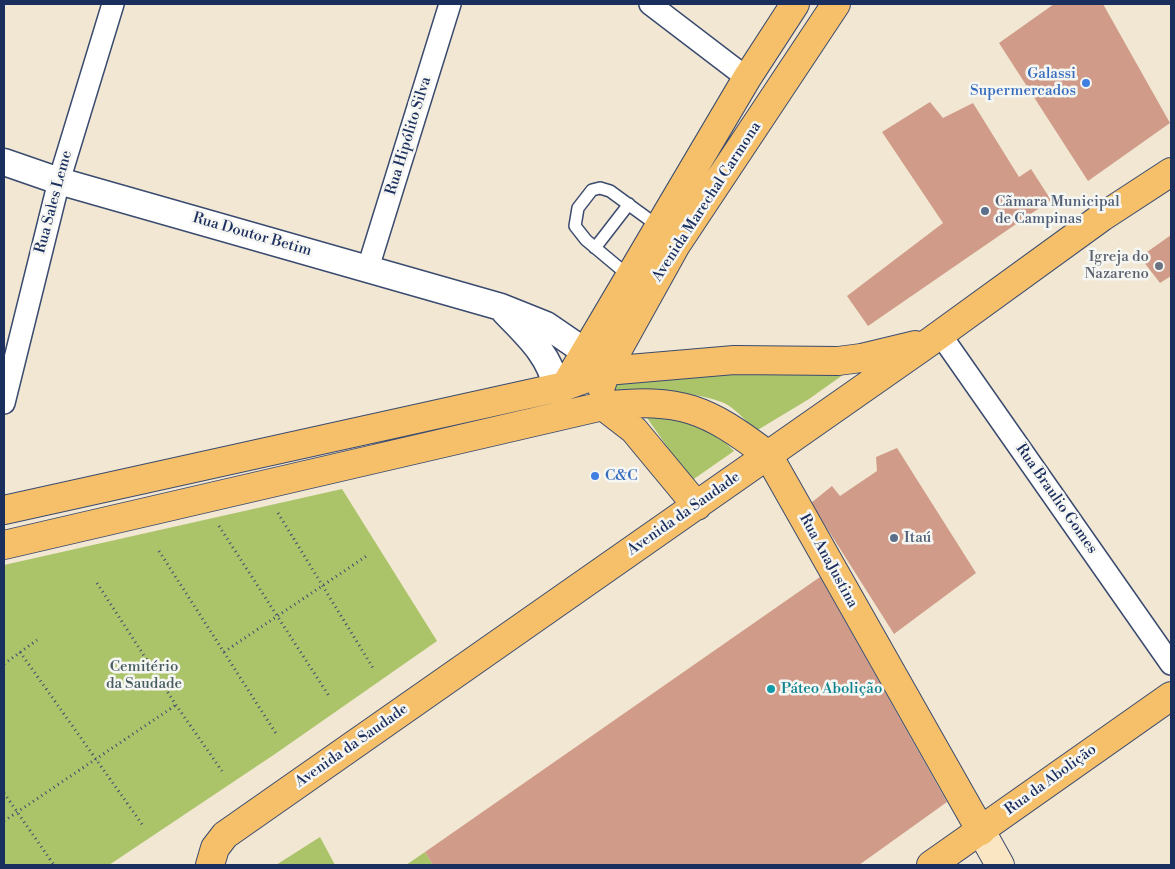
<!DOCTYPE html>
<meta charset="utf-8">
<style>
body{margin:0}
#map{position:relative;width:1175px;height:869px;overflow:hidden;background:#f1e7d2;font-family:"Libre Bodoni",serif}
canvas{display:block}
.frame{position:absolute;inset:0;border:5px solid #1b2f5e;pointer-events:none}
</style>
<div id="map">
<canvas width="1175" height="869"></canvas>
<div class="frame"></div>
</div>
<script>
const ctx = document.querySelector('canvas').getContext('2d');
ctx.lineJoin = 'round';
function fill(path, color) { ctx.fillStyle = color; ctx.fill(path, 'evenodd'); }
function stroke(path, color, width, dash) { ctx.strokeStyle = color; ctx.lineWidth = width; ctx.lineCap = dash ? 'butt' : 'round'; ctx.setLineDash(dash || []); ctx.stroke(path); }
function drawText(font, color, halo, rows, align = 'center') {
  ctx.font = font + ' "Libre Bodoni",serif'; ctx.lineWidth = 5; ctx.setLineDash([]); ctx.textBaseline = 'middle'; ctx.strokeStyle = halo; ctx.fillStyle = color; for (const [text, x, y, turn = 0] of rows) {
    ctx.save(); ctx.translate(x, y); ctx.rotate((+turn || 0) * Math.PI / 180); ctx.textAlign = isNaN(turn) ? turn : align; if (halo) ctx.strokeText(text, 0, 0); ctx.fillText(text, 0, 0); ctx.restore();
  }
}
fill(new Path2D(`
 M 741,364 L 854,367 L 809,399 L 756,431 C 747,422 735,408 724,403 C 690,389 650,392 613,392 L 616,382 Z
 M 663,412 L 716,433 L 734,451 L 691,481 L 645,415 Z
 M 342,489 L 437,641 L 275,754 L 109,865 L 4,865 L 4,565 Z
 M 320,837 L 335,865 L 276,865 Z
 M 425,852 L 433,865 L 406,865 Z`), '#abc469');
fill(new Path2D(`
 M 1054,4 L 1103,4 L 1170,123 L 1088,181 L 999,43 Z
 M 930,102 L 943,118 L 973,103 L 1019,177 L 1031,169 L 1051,200 L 868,326 L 847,296 L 943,223 L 882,132 Z
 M 1171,235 L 1171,276 L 1160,283 L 1140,257 Z
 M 897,448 L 976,573 L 894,634 L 811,503 L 832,486 L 840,496 L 877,471 L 876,457 Z
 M 820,577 L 947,802 L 859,865 L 433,865 L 425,852 Z`), '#d09c89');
const service = new Path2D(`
 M 595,248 L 629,204
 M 629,276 L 586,240 L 575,226 L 578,208 L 592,190 L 600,188 L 610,191 L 658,226`);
const minor = new Path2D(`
 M 650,4 L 747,78
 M 368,268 L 450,4
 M 940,334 L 1171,664
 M 4,403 L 59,181 L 113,4`);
const tertiary = new Path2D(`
 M 4,162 L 59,181 L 501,307 L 546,325 L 584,351 L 602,367
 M 505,312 C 527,335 550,355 556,387`);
const secondary = new Path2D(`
 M 981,831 L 1000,865`);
const primary = new Path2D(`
 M 565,386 L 747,78 L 795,4
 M 601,386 L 606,371 L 676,245 L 836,4
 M 603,406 L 634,430 L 697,506
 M 4,510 L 565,386 L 606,371 L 734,360 L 838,361 L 861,358 L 915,345
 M 4,545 L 603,406 C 681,397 707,409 768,455 L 981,831
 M 210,865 L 215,848 L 225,835 L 931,341 L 1102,217 L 1171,172
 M 931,865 L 1171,696`);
stroke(service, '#3b4b6f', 14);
stroke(minor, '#3b4b6f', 24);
stroke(tertiary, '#3b4b6f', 29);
stroke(secondary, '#3b4b6f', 30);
stroke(primary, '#3b4b6f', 30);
stroke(new Path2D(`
 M 278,513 L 373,668
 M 219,526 L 329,696
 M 159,551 L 277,735
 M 97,583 L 176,705 L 222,771
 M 20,652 L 144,827
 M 224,652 L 368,555
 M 4,664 L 37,640
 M 4,793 L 54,865
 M 4,821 L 176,705`), '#3b4b6f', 3, [1, 4]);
stroke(service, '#fff', 11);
stroke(minor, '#fff', 21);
stroke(tertiary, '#fff', 26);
stroke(secondary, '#fbe6c4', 28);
stroke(primary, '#f6c06b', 28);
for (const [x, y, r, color] of [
 [1086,83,5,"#3f7fe0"],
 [985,211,5,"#5c6f8a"],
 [1159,266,5,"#6b7280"],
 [595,476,5,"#3f7fe0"],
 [894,538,5,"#5c6f8a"],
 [771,689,5,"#0f9aa8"]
]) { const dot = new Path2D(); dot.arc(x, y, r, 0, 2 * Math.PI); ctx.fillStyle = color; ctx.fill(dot); stroke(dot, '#f6f6f2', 2); }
drawText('15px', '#366cbe', '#f6f6f2', [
 ["Galassi",1076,74],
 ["Supermercados",1076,91],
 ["C&C",605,476,"left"]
], 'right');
drawText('15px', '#1b2f5e', '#f6f6f2', [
 ["Rua Hipólito Silva",409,136,-73],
 ["Rua Sales Leme",54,202,-75],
 ["Avenida Marechal Carmona",707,202,-57],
 ["Rua Doutor Betim",252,235,16],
 ["Rua Braulio Gomes",1056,499,55],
 ["Avenida da Saudade",684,514,-35],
 ["Rua AnaJustina",828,561,61],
 ["Avenida da Saudade",352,746,-35],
 ["Rua da Abolição",1051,780,-36]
]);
drawText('15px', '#4e5e75', '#f6f6f2', [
 ["Cãmara Municipal",995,202],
 ["de Campinas",995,219],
 ["Itaú",904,538]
], 'left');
drawText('15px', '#5b616d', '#f6f6f2', [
 ["Igreja do",1149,257],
 ["Nazareno",1149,274]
], 'right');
drawText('15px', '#465c61', '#f6f6f2', [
 ["Cemitério",144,667],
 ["da Saudade",144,684]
]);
drawText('15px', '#0d838f', '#f6f6f2', [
 ["Páteo Abolição",781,689]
], 'left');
</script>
